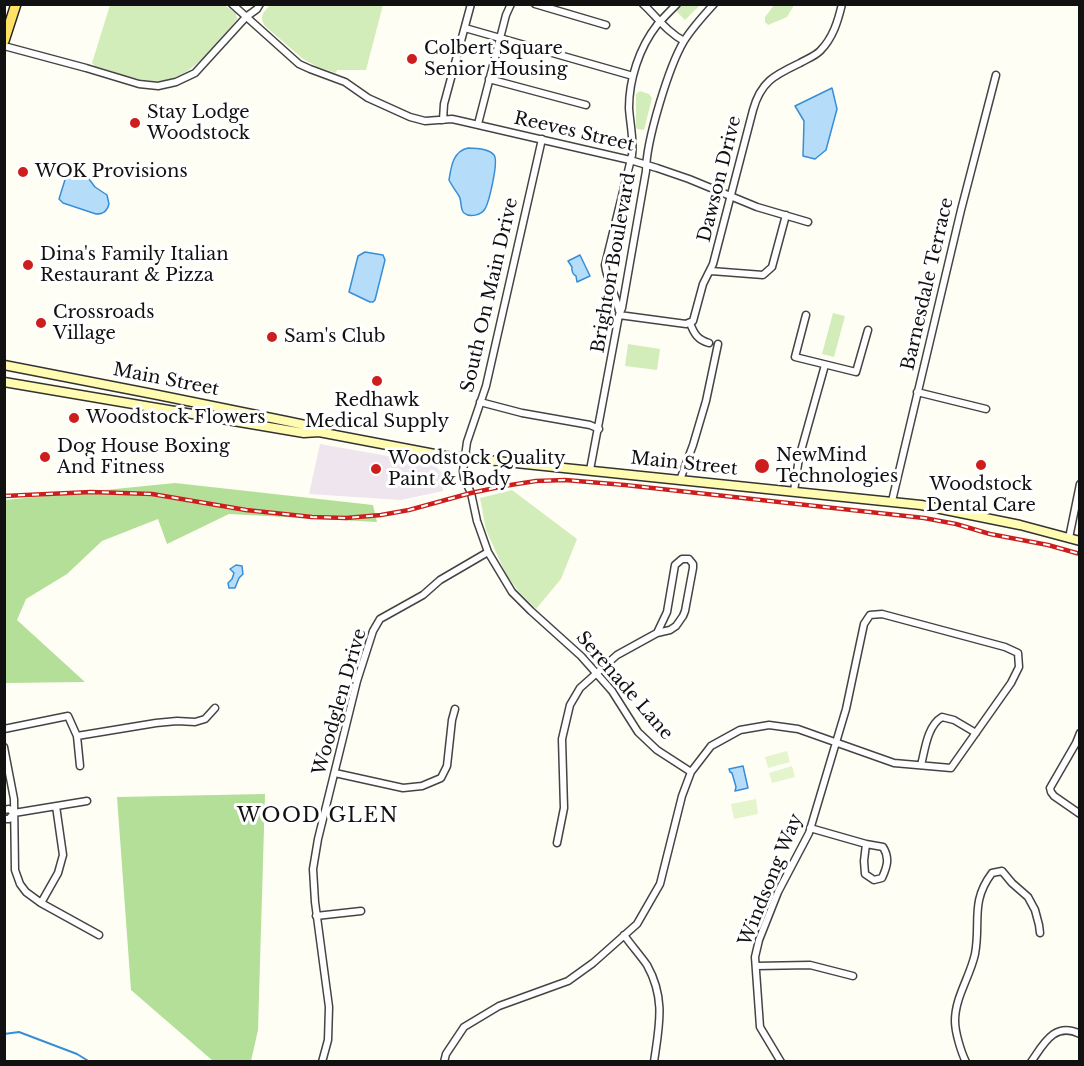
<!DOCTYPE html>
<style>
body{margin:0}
#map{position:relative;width:1084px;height:1066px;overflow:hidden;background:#fffef5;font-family:"Libre Baskerville",serif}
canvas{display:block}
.frame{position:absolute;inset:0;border:6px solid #111;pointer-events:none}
</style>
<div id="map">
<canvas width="1084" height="1066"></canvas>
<div class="frame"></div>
</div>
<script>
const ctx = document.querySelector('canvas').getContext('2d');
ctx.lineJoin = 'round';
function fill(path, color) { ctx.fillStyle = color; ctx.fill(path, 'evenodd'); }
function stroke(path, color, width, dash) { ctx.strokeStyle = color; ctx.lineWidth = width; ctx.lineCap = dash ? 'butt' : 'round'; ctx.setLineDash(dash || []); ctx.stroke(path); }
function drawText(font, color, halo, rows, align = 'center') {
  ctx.font = font + ' "Libre Baskerville",serif'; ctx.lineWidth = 6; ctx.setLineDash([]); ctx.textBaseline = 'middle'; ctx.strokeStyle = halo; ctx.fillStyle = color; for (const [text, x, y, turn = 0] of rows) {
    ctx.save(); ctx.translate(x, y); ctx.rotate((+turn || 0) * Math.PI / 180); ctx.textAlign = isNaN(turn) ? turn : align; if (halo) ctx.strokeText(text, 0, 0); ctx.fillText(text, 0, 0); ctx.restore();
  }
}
fill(new Path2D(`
 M 320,444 L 433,464 L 442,473 L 443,491 L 401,500 L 309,494 Z`), '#efe5ef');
fill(new Path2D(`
 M 775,4 L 794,5 L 787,17 L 768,25 L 765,22 L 765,17 Z
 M 110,5 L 224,5 L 236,13 L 237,19 C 232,26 225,33 219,40 C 202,60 183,82 154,81 C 134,80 113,71 95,66 L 92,63 Z
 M 270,5 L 383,5 L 366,70 L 337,70 L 336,73 L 318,67 L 303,59 L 265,26 C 259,16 263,13 270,5 Z
 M 683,5 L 683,4 L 700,5 L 685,20 L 676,11 Z
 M 640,91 L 649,94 L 652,98 L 644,130 L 637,129 L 636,126 L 636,94 Z
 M 833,313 L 845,316 L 834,357 L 822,354 Z
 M 628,344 L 660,349 L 657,370 L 625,366 Z
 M 512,490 L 577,539 L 561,579 L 536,609 L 519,592 L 506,574 L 486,530 L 480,498 Z`), '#d2edba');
fill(new Path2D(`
 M 175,483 L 373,505 L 377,522 L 229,514 L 167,544 L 158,519 L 102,541 L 67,574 L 26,599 L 17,620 L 85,682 L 5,683 L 5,500 Z
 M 265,794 L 258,1030 L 251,1061 L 213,1061 L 131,990 L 117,797 Z`), '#b4df98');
fill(new Path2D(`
 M 787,751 L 790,762 L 768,768 L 765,757 Z
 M 792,766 L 795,777 L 772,783 L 769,773 Z
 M 756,799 L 758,814 L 734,819 L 731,804 Z`), '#e4f4cd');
const water = new Path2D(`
 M 832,88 L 837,109 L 826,150 L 815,159 L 803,156 L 804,121 L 795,106 Z
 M 468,148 C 476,148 489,149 494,155 C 499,161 489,202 485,209 C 481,215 470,218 464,213 C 460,210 462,201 459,196 C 456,191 452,186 449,180 C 451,167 453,151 468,148 Z
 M 72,165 L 80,167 L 95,187 L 107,195 L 109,204 C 107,211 104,214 96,214 L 63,203 L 59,199 L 68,170 L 70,166 Z
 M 365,252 L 383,255 L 385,260 L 375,300 L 373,302 L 370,302 L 349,292 L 358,256 Z
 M 580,255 L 590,276 L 577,282 L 576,276 C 573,275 571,270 572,267 L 568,261 Z
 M 236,565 L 242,566 L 243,574 L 239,578 L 235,588 L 229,588 L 228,583 L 232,579 L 234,573 L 230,569 Z
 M 743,766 L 748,788 L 735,791 L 736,787 L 732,773 L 730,772 L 729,769 Z`);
fill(water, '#b5ddfa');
stroke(water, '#378ed7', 1.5);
stroke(new Path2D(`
 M 4,1034 L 19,1032 L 77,1054 L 90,1062`), '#378ed7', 2);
const street = new Path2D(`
 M 232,4 L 299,64 L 310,69 L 345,82 L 368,98 L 410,117 L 425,121 L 452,119 L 461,121 L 630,160 L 657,168 L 689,179 L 757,207 L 808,222
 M 535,4 L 606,25
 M 643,4 C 657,17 667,32 684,41
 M 465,28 L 633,76
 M 4,46 L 86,68 L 139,84 L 158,86 L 176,82 L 195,73 L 246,17 L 257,9 L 260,4
 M 489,79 L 586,105
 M 443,120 L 444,104 L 471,4
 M 478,124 L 506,15 L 511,4
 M 542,139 L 486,386 L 467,442 L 463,471 L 464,478 L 471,493 L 477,521 L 488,552 L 512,592 L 531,611 L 581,656 L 612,691 L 638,732 L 657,750 L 691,772
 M 711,271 L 763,275 L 772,267 L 786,215
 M 619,311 C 616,295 607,281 605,265 L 632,155 C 634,140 630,124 629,108 C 629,80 639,48 657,25 C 663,18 670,11 677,4
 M 619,315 L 686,324 L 693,321 L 703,284 L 713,264 L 753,110 C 761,81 775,75 800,63 C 807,59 815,56 820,51 C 833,38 838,21 842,4
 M 806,315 L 795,357 L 856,372 L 868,330
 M 690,323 C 694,334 698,340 709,343
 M 917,392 L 986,409
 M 480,402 L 522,413 L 590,425 L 599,429
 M 590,470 L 619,315 L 622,308 L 646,171 C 646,141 669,66 684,41 C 692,28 703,16 714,4
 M 680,480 L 693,445 L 706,401 L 718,344
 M 794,491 L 799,458 L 825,365
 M 892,501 L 961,210 L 996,75
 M 1069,538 L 1080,484
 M 4,729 L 68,716 L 77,736 L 80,766
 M 1080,733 L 1076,743 L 1050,788 L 1051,792 L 1054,796 L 1080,814
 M 77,736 L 156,723 L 177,721 L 195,722 L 205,719 L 215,708
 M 4,747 L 14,799 L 15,870 L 20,884 L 26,892 L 41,903 L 99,935
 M 921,765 C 925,750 927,726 942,717 L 954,720 L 976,733
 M 335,773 L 403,788 L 422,786 L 441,778 L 447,766 L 452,720 L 455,709
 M 4,810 L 9,809 L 14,813
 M 4,819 L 9,819 L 14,813 L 87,801
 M 810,828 L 866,844 L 864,861 L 865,874 L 874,880 L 882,878 C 887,867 890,858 883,847 L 866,844
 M 557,843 L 564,808 L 562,739 L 570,705 L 580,688 L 617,655 L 657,633 L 670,630 L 676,626 L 683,616 L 685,611 L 693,568 L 693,564 L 689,559 L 682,559 L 675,565 L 667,612 L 657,633
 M 41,903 L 58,873 L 63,855 L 56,806
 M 316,916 L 361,911
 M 624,935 C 631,945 640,955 647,965 C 666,999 659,1026 654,1062
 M 756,966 L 810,965 L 853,976
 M 322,1062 L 328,1040 L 329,1007 L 315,902 L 313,869 L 318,839 L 357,681 L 373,631 L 380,619 L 423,595 L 440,580 L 488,552
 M 444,1062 L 446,1054 L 464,1027 L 499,1006 L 568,981 L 593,963 L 637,924 L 660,884 L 682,796 L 691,772 L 711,746 L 740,730 L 769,725 L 798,729 L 894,763 L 951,768 L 1011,683 L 1019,667 L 1018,653 L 1005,647 L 882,614 L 870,615 L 864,624 L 846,709 L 809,833 L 778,892 L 759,940 L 755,957 L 760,1027 L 781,1062
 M 966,1062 C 961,1052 955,1032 955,1021 C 955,997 970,977 975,954 C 981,922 970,902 992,873 L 1002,871 L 1012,883 L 1028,897 L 1035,910 L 1039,925 L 1040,933
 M 1031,1062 C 1043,1045 1054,1021 1080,1034`);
const secondary = new Path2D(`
 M 4,365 L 158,395 L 286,421 L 305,425 L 318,431
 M 4,382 L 304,433 L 319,432 L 445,456 L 477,459 L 921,505 L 1020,525 L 1080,541`);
const primary = new Path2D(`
 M 4,41 L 16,4`);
stroke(street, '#444', 9);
stroke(secondary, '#333', 11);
stroke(primary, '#222', 12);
stroke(street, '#fff', 6);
stroke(secondary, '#fffbb0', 8);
stroke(primary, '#ffe265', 9);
const rail = new Path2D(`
 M 4,496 L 91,492 L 152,494 L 246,510 L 312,517 L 346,518 L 381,515 L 409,510 L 471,493 L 504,486 L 536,481 L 565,480 L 625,485 L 924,518 L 956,524 L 990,534 L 1048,545 L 1080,554`);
stroke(rail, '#cc1f1d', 4.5);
stroke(rail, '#fff', 2, [7]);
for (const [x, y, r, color] of [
 [412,59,6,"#cc1f1d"],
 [135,123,6,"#cc1f1d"],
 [23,172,6,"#cc1f1d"],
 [28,265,6,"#cc1f1d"],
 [41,323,6,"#cc1f1d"],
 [272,337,6,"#cc1f1d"],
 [377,381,6,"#cc1f1d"],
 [74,418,6,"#cc1f1d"],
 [45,457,6,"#cc1f1d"],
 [981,465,6,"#cc1f1d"],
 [762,466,8,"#cc1f1d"],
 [376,469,6,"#cc1f1d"]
]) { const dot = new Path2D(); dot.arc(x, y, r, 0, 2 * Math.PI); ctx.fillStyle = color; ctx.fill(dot); stroke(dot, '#fff', 2); }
drawText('18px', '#111', '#fff', [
 ["Colbert Square",424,49],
 ["Senior Housing",424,70],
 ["Stay Lodge",147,113],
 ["Woodstock",147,134],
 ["WOK Provisions",35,172],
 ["Dina's Family Italian",40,255],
 ["Restaurant & Pizza",40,276],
 ["Crossroads",53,313],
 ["Village",53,334],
 ["Sam's Club",284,337],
 ["Redhawk",377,401,"center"],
 ["Medical Supply",377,422,"center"],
 ["Woodstock Flowers",86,418],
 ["Dog House Boxing",57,447],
 ["And Fitness",57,468],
 ["NewMind",776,456],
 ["Technologies",776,477],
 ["Woodstock Quality",388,459],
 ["Paint & Body",388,480],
 ["Woodstock",981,485,"center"],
 ["Dental Care",981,506,"center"]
], 'left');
drawText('18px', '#111', '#fff', [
 ["Reeves Street",574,132,13],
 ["Dawson Drive",720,179,-76],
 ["Brighton Boulevard",614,263,-80],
 ["Barnesdale Terrace",928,284,-77],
 ["South On Main Drive",490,295,-77],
 ["Main Street",166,380,11],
 ["Main Street",684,464,6],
 ["Serenade Lane",624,686,49],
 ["Woodglen Drive",340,702,-74],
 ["Windsong Way",771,880,-68]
]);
ctx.letterSpacing = '1.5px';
drawText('20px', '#111', '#fff', [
 ["WOOD GLEN",318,816]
]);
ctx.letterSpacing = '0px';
</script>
